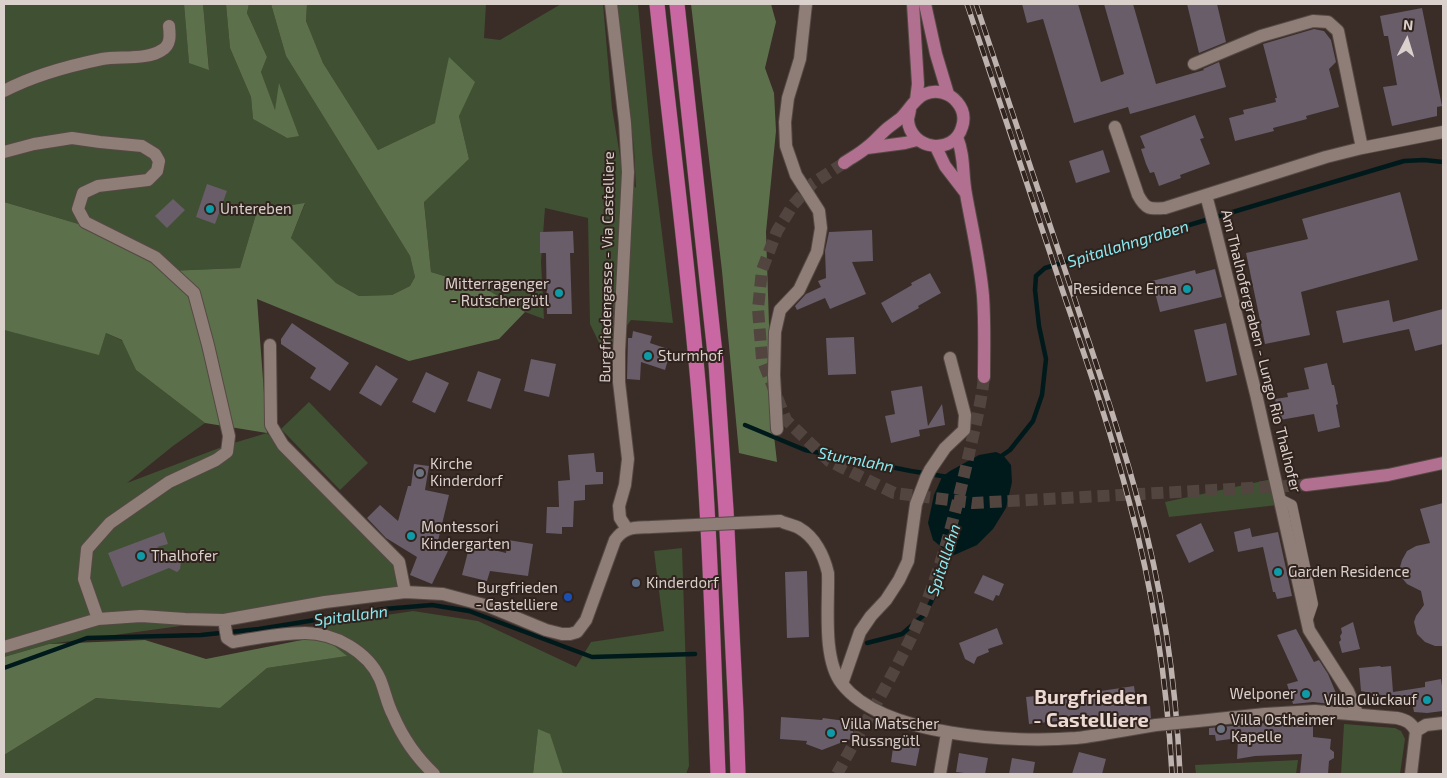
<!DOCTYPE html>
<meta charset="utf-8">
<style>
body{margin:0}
#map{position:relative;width:1447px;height:778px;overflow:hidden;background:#3a2c27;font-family:"Exo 2",sans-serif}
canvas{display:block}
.frame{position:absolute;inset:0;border:5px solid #dad0cc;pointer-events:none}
.north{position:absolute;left:1382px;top:15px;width:50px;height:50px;-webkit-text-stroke:4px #30221d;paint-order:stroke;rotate:5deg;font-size:14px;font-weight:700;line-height:20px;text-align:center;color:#dad0cc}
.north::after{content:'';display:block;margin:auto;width:18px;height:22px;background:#dad0cc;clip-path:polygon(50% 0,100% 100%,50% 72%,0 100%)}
</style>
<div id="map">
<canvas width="1447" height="778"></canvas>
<div class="frame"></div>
<div class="north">N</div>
</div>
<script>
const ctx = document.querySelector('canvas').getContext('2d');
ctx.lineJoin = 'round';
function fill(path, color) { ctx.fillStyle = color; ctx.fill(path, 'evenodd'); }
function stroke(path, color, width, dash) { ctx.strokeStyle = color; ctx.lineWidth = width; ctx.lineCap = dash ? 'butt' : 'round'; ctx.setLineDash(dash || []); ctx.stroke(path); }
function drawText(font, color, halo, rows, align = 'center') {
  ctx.font = font + ' "Exo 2",sans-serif'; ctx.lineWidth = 4; ctx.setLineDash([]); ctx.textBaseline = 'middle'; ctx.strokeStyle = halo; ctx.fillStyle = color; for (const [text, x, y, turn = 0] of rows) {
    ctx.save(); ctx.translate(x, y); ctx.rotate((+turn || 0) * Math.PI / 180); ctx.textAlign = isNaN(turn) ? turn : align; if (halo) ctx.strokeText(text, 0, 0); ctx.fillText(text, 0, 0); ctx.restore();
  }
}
fill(new Path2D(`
 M 4,4 L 184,4 L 189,62 L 209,69 L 203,4 L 226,4 L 230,48 L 251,97 L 253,119 L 287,138 L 280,85 L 275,111 L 261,72 L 267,57 L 247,13 L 249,4 L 271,4 L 286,56 L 410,256 L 415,277 L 410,286 L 392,295 L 359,296 L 336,283 L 291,238 L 305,204 L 257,211 L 240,268 L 167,271 L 82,225 L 4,202 Z
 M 307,4 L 486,4 L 484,38 L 500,40 L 561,4 L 603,4 L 612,108 L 623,174 L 636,188 L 634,148 L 615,4 L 638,4 L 652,152 L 673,323 L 631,320 L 605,355 L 590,324 L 588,218 L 545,208 L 541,262 L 544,319 L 525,312 L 486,289 L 431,272 L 424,201 L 469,159 L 459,116 L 435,123 L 378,150 L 323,63 L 306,21 Z
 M 4,330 L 99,354 L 106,333 L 123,341 L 136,370 L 205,423 L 173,446 L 127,483 L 227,445 L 267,433 L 395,564 L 405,592 L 224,620 L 49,644 L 4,657 Z
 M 309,402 L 368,463 L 340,490 L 281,429 Z
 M 1272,479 L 1278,505 L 1169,517 L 1165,502 Z
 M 682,548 L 689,766 L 686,774 L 563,774 L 538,730 L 533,774 L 4,774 L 4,755 L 96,698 L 220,708 L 267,668 L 346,656 L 322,636 L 321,625 L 413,611 L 478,621 L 576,667 L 591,642 L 664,631 L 654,551 Z
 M 1344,724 L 1395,728 L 1401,731 L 1405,739 L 1400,774 L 1341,774 Z
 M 1298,760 L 1296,774 L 1196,774 L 1195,765 Z`), '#405032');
fill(new Path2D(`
 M 184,4 L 203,4 L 209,70 L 189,63 Z
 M 226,4 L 249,4 L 247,13 L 267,57 L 261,72 L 275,110 L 279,83 L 299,136 L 287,138 L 253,119 L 251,97 L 230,48 Z
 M 271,4 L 307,4 L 306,21 L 323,63 L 378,150 L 435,123 L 449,57 L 475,82 L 459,116 L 469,159 L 424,202 L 431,272 L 486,289 L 525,312 L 499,339 L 409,361 L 257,299 L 267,433 L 205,423 L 136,370 L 122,340 L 106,333 L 99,355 L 4,330 L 4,202 L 82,225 L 167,271 L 240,268 L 257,211 L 305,203 L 291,238 L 336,283 L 359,296 L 392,295 L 410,286 L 415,277 L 410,256 L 286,56 Z
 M 691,4 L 771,4 L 776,22 L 765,68 L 774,93 L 776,131 L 766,232 L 772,418 L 777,462 L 739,453 L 722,271 Z
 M 322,636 L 347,656 L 267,668 L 220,708 L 96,698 L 4,755 L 4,657 L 49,644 L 145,640 L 206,659 Z
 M 538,729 L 550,734 L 563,774 L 533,774 Z`), '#5c714b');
fill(new Path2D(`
 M 996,452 L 1003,455 L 1011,465 L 1012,482 L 1006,508 L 993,529 L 977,545 L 952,556 L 933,540 L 928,523 L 934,495 L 942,477 L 950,471 L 979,455 Z`), '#001a1c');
stroke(new Path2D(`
 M 745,425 L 805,450 L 911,471 L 948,477
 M 1000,457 L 1010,450 L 1033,421 L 1042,395 L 1046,359 L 1039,326 L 1035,290 L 1036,276 L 1045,268 L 1404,161 L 1424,160 L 1443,162
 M 867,643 L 902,634 L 925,614 L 940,584 L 950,547
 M 4,668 L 87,638 L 201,635 L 259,629 L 384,609 L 432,605 L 469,611 L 592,657 L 695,654`), '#001a1c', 4.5);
fill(new Path2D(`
 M 1022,4 L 1078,4 L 1101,82 L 1124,74 L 1104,4 L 1133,4 L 1156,84 L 1204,70 L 1203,69 L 1219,62 L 1226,87 L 1130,114 L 1128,107 L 1074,123 L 1043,19 L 1027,23 Z
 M 1187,4 L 1217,4 L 1226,42 L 1199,53 Z
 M 1422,8 L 1442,106 L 1437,107 L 1437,116 L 1392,126 L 1383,87 L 1397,85 L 1388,36 L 1384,36 L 1380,16 Z
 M 1314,29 L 1324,31 L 1331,40 L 1336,62 L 1329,69 L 1339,107 L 1306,116 L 1307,119 L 1273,128 L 1274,131 L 1235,141 L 1229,118 L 1244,114 L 1243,110 L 1276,102 L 1275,98 L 1277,98 L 1263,44 Z
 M 1195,115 L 1204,138 L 1200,139 L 1210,164 L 1180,175 L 1181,178 L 1159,186 L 1154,172 L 1150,173 L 1146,164 L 1141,149 L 1145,148 L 1140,136 Z
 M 1103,150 L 1110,172 L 1076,183 L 1069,161 Z
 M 207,184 L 227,191 L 215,224 L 196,217 Z
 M 1400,192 L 1418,260 L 1301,292 L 1310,335 L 1265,344 L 1246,253 L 1308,239 L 1302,219 Z
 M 173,199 L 185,210 L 167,228 L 155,216 Z
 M 872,230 L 873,261 L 852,262 L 866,294 L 830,309 L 825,298 L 797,310 L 795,306 L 806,294 L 821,287 L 818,281 L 826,278 L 825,251 L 829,232 Z
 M 573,231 L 574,253 L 570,253 L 572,314 L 547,314 L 546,253 L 540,253 L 540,232 Z
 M 1215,269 L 1222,297 L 1160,312 L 1152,281 L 1195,270 L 1196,274 Z
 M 930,273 L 941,293 L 918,306 L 919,308 L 892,323 L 881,303 L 912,285 L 911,283 Z
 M 1389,300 L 1393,322 L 1443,309 L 1443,344 L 1415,351 L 1409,329 L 1343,343 L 1336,311 Z
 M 292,323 L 349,363 L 330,391 L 310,378 L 316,368 L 281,344 L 281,339 Z
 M 1226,323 L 1237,375 L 1206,382 L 1194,330 Z
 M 633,331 L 652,336 L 650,343 L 671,350 L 665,370 L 641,362 L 640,380 L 627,379 L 628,338 L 632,338 Z
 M 854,337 L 856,374 L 828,375 L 826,338 Z
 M 531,359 L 556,364 L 549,397 L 524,391 Z
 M 1327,363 L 1332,385 L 1334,385 L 1338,404 L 1336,405 L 1340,427 L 1318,432 L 1314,414 L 1280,420 L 1275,399 L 1288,397 L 1287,393 L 1309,389 L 1304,368 Z
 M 376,365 L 398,379 L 381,406 L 359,393 Z
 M 478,371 L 501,379 L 491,409 L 467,401 Z
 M 426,372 L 449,383 L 435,413 L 412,402 Z
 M 922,386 L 928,426 L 942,404 L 945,425 L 919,430 L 920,436 L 891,443 L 885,416 L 895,414 L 891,391 Z
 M 594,453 L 596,472 L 603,472 L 603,484 L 585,485 L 585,500 L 574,501 L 573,527 L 562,527 L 562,534 L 546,533 L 547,507 L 559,507 L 558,481 L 570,480 L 568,455 Z
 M 414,464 L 429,466 L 425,490 L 449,495 L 437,545 L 448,551 L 432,584 L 410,575 L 417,557 L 386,538 L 367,518 L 380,505 L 398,521 L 408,486 L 411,486 Z
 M 1443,503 L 1443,646 L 1435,646 L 1425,642 L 1417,634 L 1414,622 L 1416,616 L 1424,605 L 1421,591 L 1407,584 L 1402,578 L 1400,567 L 1402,560 L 1407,551 L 1416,546 L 1430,543 L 1420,509 Z
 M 1201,523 L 1214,551 L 1189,563 L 1176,535 Z
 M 1250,528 L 1252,537 L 1278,532 L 1292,596 L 1277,599 L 1275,592 L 1273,592 L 1263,547 L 1238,552 L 1234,532 Z
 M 164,532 L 168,544 L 157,547 L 181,562 L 180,569 L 177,572 L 169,568 L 122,587 L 108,553 Z
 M 508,540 L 533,544 L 528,576 L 490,571 L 487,581 L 462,575 L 470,544 L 506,553 Z
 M 807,571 L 809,637 L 787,638 L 785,572 Z
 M 983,575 L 1004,584 L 999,596 L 996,595 L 993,601 L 974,593 Z
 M 1353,622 L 1360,649 L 1342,653 L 1339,642 L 1341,640 L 1340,636 L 1342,633 L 1341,628 Z
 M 997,628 L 1003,644 L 988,649 L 989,652 L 977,657 L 974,664 L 965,659 L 959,643 Z
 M 1296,629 L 1314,662 L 1319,660 L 1328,674 L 1341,705 L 1313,702 L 1293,704 L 1287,684 L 1298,681 L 1277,635 Z
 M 1380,666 L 1381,667 L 1391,666 L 1393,692 L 1425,687 L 1425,682 L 1441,679 L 1442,686 L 1443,685 L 1443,711 L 1427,713 L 1414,712 L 1412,701 L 1361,691 L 1359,668 Z
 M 1134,686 L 1137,707 L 1150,706 L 1151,718 L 1087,728 L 1086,718 L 1029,724 L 1026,697 L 1061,693 L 1061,697 Z
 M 781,717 L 822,720 L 823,718 L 853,722 L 853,738 L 822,750 L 806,744 L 807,741 L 780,739 Z
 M 1313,719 L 1313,737 L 1331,739 L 1330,749 L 1334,752 L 1334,758 L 1329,761 L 1328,774 L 1300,774 L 1302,754 L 1255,756 L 1237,759 L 1238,738 L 1216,741 L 1215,735 L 1209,735 L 1209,728 Z
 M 894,741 L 920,746 L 916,766 L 891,762 Z
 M 1079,752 L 1106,759 L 1102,774 L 1072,774 Z
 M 959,753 L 988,758 L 985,774 L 972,774 L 956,772 Z
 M 1012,758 L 1035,762 L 1033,774 L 1009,774 Z`), '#685d69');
stroke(new Path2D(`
 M 844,163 L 813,183 L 793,205 L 777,231 L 762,270 L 758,309 L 762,359 L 786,420 L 829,461 L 894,493 L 973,503 L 1306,485
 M 837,774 C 861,730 887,686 910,640 C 937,585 953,523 967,463 C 973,434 981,406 984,377`), '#524540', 12, [12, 6]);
const pedestrian = new Path2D(`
 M 1280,499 L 1292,505 L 1313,604 L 1307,622`);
const minor = new Path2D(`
 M 611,4 L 625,123 L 628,172 L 619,352 L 619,382 L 628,459 L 625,485 L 619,506 L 620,518 L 627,529
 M 1194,64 L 1261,36 L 1313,21 L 1328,22 L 1338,31 L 1362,148
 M 4,91 C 34,75 68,66 102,59 C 119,56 148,60 162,50 C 171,45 170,35 169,26
 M 1115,127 L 1138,195 C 1146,210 1150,209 1165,208 L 1326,157 L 1362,148 L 1443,132
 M 4,152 L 34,144 L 72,138 L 100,142 L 142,146 L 155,154 L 159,161 L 157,171 L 148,180 L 98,186 L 83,193 L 78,209 L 85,222 L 155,257 L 194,293 L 208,345 L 229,436 L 227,452 L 216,460 L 169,482 L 110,523 L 87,549 L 84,579 L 98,619
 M 1206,195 L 1215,229 L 1256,394 L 1309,630 L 1348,691 L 1357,713
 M 270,345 L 271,425 L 283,445 L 399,562 L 405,592
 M 777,429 L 774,375 L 775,332 L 780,310 L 799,290 L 817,252 L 821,228 L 819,211 L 796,175 L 786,146 L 785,122 L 788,98 L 800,59 L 806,4
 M 780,521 C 786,524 794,525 799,528 C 815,537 824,556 828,573 C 829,604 822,659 842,684 C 884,737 1014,743 1076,738 C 1103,735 1129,729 1156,725
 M 224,620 L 227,638 L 233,642 C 257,638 281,633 305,633 C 335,633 368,652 380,679 C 385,691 387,704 393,715 C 402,736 417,758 434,774
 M 4,647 L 98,619 L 141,616 L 185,619 L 224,620 L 325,602 L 405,592 L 443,594 L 488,606 L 546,630 L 562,634 L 570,634 L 577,632 L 586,620 L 615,540 C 625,526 635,528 652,527
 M 842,684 L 860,632 L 871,616 L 886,600 L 899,580 L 908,561 L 916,504 L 926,478 L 930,470 L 945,448 L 964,430 L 965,415 L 950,358
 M 1198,721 L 1265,714 L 1315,711 L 1397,718 C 1407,720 1411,723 1416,731
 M 1416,731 L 1426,725 L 1443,723
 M 940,774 L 947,733
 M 1411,774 L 1416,731`);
const primary = new Path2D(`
 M 913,4 L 918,84 L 916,100
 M 925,4 L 936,54 L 948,94
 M 957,137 C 965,157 962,173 966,194 C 972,228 980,261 983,296 C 985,323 984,350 984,377
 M 936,147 L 945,166 L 965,192
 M 867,148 L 905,143 L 917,140
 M 844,163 C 851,158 859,154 866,148 C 875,142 881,133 889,127 C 893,124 897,121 901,118 C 909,110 915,98 925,94 C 936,89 950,93 957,102 C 963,109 965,118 962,127 C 954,156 910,150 908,120 C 908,117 910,112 910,109
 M 1306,485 L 1388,475 L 1443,463`);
const motorway = new Path2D(`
 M 657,4 C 671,134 688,264 699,394 C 710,520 713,648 718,774
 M 677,4 L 716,363 L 726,510 L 736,713 L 738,774`);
stroke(pedestrian, '#554944', 11);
stroke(minor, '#554944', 14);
stroke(primary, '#554944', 14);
stroke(motorway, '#554944', 16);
stroke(pedestrian, '#8f7d77', 10);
stroke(minor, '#8f7d77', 12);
stroke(primary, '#b27091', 12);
stroke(motorway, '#c967a2', 15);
const rail = new Path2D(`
 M 967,4 C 999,98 1030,192 1061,286 C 1085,357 1110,428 1129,501 C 1153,590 1167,682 1172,774
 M 976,4 C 1009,102 1041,199 1074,297 C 1096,364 1119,429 1137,497 C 1162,587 1176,681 1180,774`);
stroke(rail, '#bdb2ae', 5.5);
stroke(rail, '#30221d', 4, [11]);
const minorBridge = new Path2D(`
 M 652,527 L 780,521
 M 1156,725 L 1198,721`);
stroke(minorBridge, '#554944', 14, []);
stroke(minorBridge, '#8f7d77', 12);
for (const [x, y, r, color] of [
 [210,209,5,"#0f9aa8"],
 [1187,289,5,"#0f9aa8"],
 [559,293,5,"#0f9aa8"],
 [648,356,5,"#0f9aa8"],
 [420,473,5,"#6b7280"],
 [411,536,5,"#0f9aa8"],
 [141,556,5,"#0f9aa8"],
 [1278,572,5,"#0f9aa8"],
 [636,583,5,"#5c6f8a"],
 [568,597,5,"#1a4fb4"],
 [1306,694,5,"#0f9aa8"],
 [1427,700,5,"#0f9aa8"],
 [1221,729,5,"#6b7280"],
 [831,733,5,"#0f9aa8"]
]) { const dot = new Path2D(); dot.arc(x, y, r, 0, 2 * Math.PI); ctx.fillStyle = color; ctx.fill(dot); stroke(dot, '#30221d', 2); }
drawText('15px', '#dad0cc', '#30221d', [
 ["Untereben",220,209],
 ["Mitterragenger",549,284,"right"],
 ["- Rutschergütl",549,301,"right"],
 ["Residence Erna",1177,289,"right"],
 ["Sturmhof",658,356],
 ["Kirche",430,464],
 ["Kinderdorf",430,481],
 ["Montessori",421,527],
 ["Kindergarten",421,544],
 ["Thalhofer",151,556],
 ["Garden Residence",1288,572],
 ["Kinderdorf",646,583],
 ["Burgfrieden",558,588,"right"],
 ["- Castelliere",558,605,"right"],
 ["Welponer",1296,694,"right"],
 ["Villa Glückauf",1417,700,"right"],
 ["Villa Ostheimer",1231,720],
 ["Kapelle",1231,737],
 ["Villa Matscher",841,724],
 ["- Russngütl",841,741]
], 'left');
drawText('15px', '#dad0cc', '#30221d', [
 ["Burgfriedengasse - Via Castelliere",607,267,-89],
 ["Am Thalhofergraben - Lungo Rio Thalhofer",1261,351,76]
]);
drawText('italic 16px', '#89ebf2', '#30221d', [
 ["Spitallahngraben",1128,244,-17],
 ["Sturmlahn",856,460,11],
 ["Spitallahn",944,560,-72],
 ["Spitallahn",351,616,-7]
]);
drawText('bold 20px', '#edd9d3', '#30221d', [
 ["Burgfrieden",1091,697],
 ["- Castelliere",1091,720]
]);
</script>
